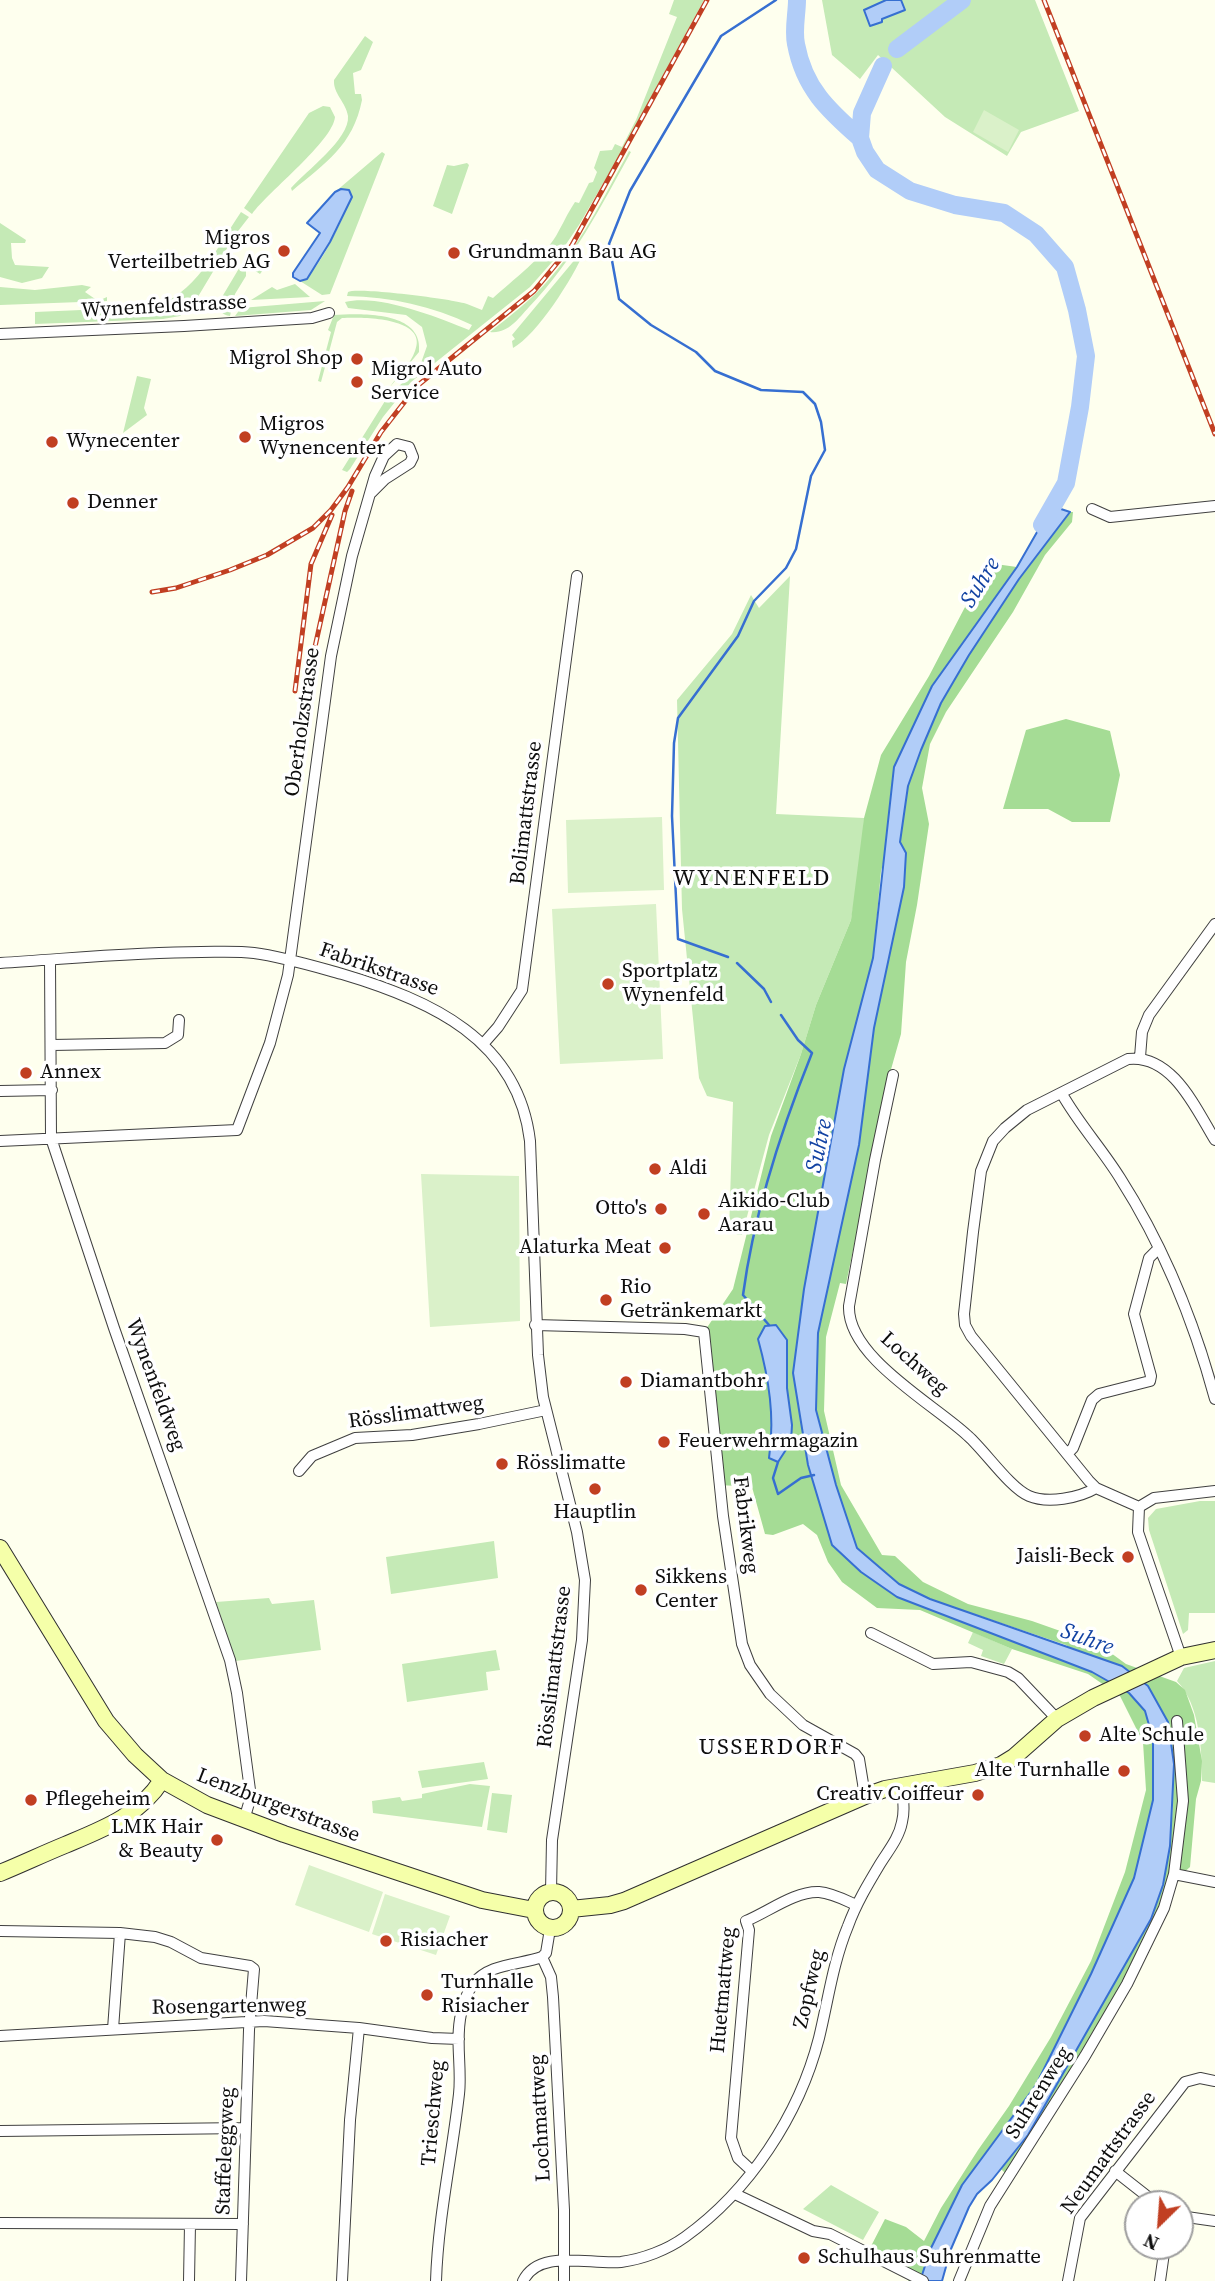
<!DOCTYPE html>
<meta charset="utf-8">
<style>
body{margin:0}
#map{position:relative;width:1215px;height:2281px;overflow:hidden;background:#feffee;font-family:"Source Serif 4",serif}
canvas{display:block}
.north{position:absolute;left:1124px;top:2190px;width:70px;height:70px;box-sizing:border-box;background:#fff;border:2px solid #9e9e9e;border-radius:50%;rotate:205deg;font-size:19px;font-weight:700;line-height:28px;text-align:center;color:#0d0d0d}
.north::after{content:'';display:block;margin:auto;width:24px;height:32px;background:#c13f22;clip-path:polygon(50% 0,100% 100%,50% 72%,0 100%)}
</style>
<div id="map">
<canvas width="1215" height="2281"></canvas>
<div class="north">N</div>
</div>
<script>
const ctx = document.querySelector('canvas').getContext('2d');
ctx.lineJoin = 'round';
function fill(path, color) { ctx.fillStyle = color; ctx.fill(path, 'evenodd'); }
function stroke(path, color, width, dash) { ctx.strokeStyle = color; ctx.lineWidth = width; ctx.lineCap = dash ? 'butt' : 'round'; ctx.setLineDash(dash || []); ctx.stroke(path); }
function drawText(font, color, halo, rows, align = 'center') {
  ctx.font = font + ' "Source Serif 4",serif'; ctx.lineWidth = 7; ctx.setLineDash([]); ctx.textBaseline = 'middle'; ctx.strokeStyle = halo; ctx.fillStyle = color; for (const [text, x, y, turn = 0] of rows) {
    ctx.save(); ctx.translate(x, y); ctx.rotate((+turn || 0) * Math.PI / 180); ctx.textAlign = isNaN(turn) ? turn : align; if (halo) ctx.strokeText(text, 0, 0); ctx.fillText(text, 0, 0); ctx.restore();
  }
}
fill(new Path2D(`
 M 674,0 L 704,0 L 623,149 L 579,225 L 560,253 L 530,287 L 411,382 L 383,417 L 350,469 L 347,472 L 342,470 L 385,401 L 421,363 L 427,346 L 422,327 L 406,315 L 348,308 L 345,302 C 380,294 436,317 469,330 L 472,325 C 432,306 391,297 347,296 L 348,292 C 357,287 452,299 467,304 C 472,306 477,308 482,310 L 488,296 L 493,298 C 512,281 544,256 556,236 C 563,224 567,214 575,202 L 579,203 L 589,183 L 593,182 L 597,172 L 594,168 L 600,151 L 612,150 L 615,144 L 622,147 L 636,120 L 677,17 L 669,14 Z
 M 822,0 L 1035,0 L 1079,111 L 1021,132 L 1007,156 L 945,117 L 878,55 L 860,79 L 832,55 Z
 M 365,36 L 373,42 L 361,70 L 353,73 L 355,94 L 361,94 L 362,100 C 353,146 325,163 292,191 L 291,188 C 306,171 350,139 348,116 C 346,102 333,94 334,80 Z
 M 323,106 L 330,107 L 335,117 C 333,141 269,191 252,214 L 244,208 L 309,113 Z
 M 629,151 L 631,152 C 600,208 574,260 529,307 C 518,319 508,334 490,332 C 509,317 528,302 544,285 C 580,246 604,197 629,151 Z
 M 382,152 L 385,154 L 330,294 L 322,295 L 300,281 C 319,275 343,216 352,197 L 338,190 L 335,192 Z
 M 467,163 L 469,165 L 452,214 L 433,206 L 447,165 L 454,166 Z
 M 241,212 L 249,217 L 235,235 L 193,305 L 180,316 L 163,319 L 35,324 L 35,312 L 151,307 C 195,297 217,247 241,212 Z
 M 0,223 L 26,240 L 25,243 L 11,243 L 12,258 L 15,265 L 49,267 L 42,278 L 22,283 L 0,277 Z
 M 582,251 L 584,252 C 573,278 537,335 513,348 L 512,341 L 515,339 L 512,335 Z
 M 259,259 L 262,261 L 264,267 L 256,262 L 254,264 L 263,270 L 260,274 L 246,265 L 246,276 L 235,294 L 230,316 C 222,315 218,310 219,302 L 241,265 Z
 M 295,284 L 310,297 L 251,300 L 272,287 L 277,290 Z
 M 82,285 L 91,287 L 85,292 L 98,301 L 107,297 L 107,301 L 0,305 L 0,287 L 35,290 Z
 M 325,301 L 311,310 L 235,316 L 241,308 Z
 M 334,315 C 361,313 424,311 419,352 L 390,387 C 397,376 411,364 415,351 C 429,317 362,317 342,318 L 337,322 L 321,382 L 318,381 L 331,332 L 328,330 Z
 M 137,376 L 151,379 L 144,408 L 147,415 L 123,433 Z
 M 790,576 L 776,814 L 864,818 L 863,849 L 851,920 L 816,1005 L 801,1054 L 769,1135 L 742,1235 L 729,1233 L 733,1102 L 707,1096 L 699,1078 L 682,909 L 677,700 L 732,634 L 751,595 L 759,608 Z
 M 1200,1501 L 1215,1501 L 1215,1613 L 1189,1613 L 1188,1630 L 1183,1634 L 1149,1530 L 1148,1518 L 1156,1509 Z
 M 494,1541 L 498,1578 L 391,1594 L 386,1557 Z
 M 269,1598 L 272,1604 L 314,1600 L 321,1650 L 236,1661 L 216,1602 Z
 M 973,1632 L 1012,1649 L 1004,1664 L 981,1656 L 983,1650 L 968,1643 Z
 M 496,1650 L 500,1670 L 486,1672 L 488,1690 L 407,1702 L 402,1664 Z
 M 1215,1661 L 1215,1783 L 1202,1781 C 1202,1749 1200,1705 1177,1681 L 1184,1668 Z
 M 484,1762 L 488,1779 L 422,1788 L 418,1771 Z
 M 470,1784 L 490,1786 L 482,1827 L 373,1813 L 372,1801 L 400,1797 L 402,1801 L 422,1798 L 422,1794 Z
 M 492,1793 L 512,1795 L 507,1833 L 487,1830 Z
 M 831,2185 L 879,2212 L 863,2240 L 803,2209 Z`), '#c5eab6');
fill(new Path2D(`
 M 1070,512 L 1073,512 L 1072,522 L 1045,555 L 1013,612 L 946,712 L 930,744 L 922,788 L 929,824 L 917,905 L 906,962 L 901,1034 L 890,1073 L 846,1284 L 840,1283 L 826,1337 L 824,1411 L 841,1485 L 882,1555 L 895,1556 L 923,1582 L 968,1604 L 1032,1621 L 1100,1645 L 1126,1664 L 1176,1682 L 1185,1690 L 1194,1715 L 1202,1761 L 1201,1781 L 1196,1799 L 1190,1867 L 1172,1883 L 1133,1964 L 1043,2120 L 1006,2174 L 1001,2169 L 1028,2135 L 1151,1919 C 1174,1854 1178,1790 1168,1722 L 1066,1645 L 930,1599 L 899,1584 L 857,1548 L 836,1485 L 816,1410 L 818,1333 L 859,1145 L 874,1028 L 906,853 L 900,842 L 908,786 L 921,750 L 941,703 L 969,655 L 1019,579 Z
 M 988,563 L 1017,567 L 932,686 L 881,871 L 873,958 L 844,1069 L 804,1289 L 793,1373 L 808,1465 L 832,1545 L 861,1572 L 897,1597 L 1092,1672 L 1129,1693 L 1145,1711 L 1153,1739 L 1153,1800 L 1134,1878 L 1091,1974 L 1036,2085 L 962,2185 L 931,2248 L 920,2281 L 908,2281 L 911,2276 L 868,2252 L 885,2219 L 906,2227 L 924,2241 L 941,2208 L 978,2150 L 1009,2106 L 1051,2037 L 1091,1961 L 1125,1872 L 1146,1790 L 1143,1742 L 1120,1696 L 1088,1674 L 1012,1649 L 920,1610 L 877,1608 L 842,1582 L 828,1562 L 817,1535 L 803,1524 L 773,1535 L 765,1534 L 752,1487 L 720,1485 L 704,1332 L 733,1289 L 771,1136 L 801,1054 L 816,1005 L 851,920 L 864,818 L 881,755 L 929,676 ZM 758,1339 L 787,1388 L 792,1425 L 791,1442 L 769,1458 C 775,1417 769,1379 758,1339 Z
 M 1066,719 L 1110,731 L 1120,775 L 1110,822 L 1072,822 L 1048,809 L 1003,809 L 1026,730 Z`), '#a5dc95');
fill(new Path2D(`
 M 984,110 L 1019,130 L 1008,152 L 973,132 Z
 M 662,817 L 664,890 L 568,893 L 566,820 Z
 M 656,904 L 663,1059 L 560,1064 L 552,909 Z
 M 421,1174 L 519,1176 L 520,1321 L 430,1327 Z
 M 309,1865 L 383,1892 L 369,1932 L 295,1905 Z
 M 385,1894 L 450,1916 L 436,1955 L 372,1934 Z`), '#daf1c9');
const water = new Path2D(`
 M 886,0 L 901,0 L 905,10 L 882,19 L 882,22 L 870,26 L 864,10 Z
 M 341,189 L 349,190 L 352,197 L 330,242 L 307,279 L 300,281 L 293,277 L 293,273 L 320,233 L 307,223 L 335,192 Z
 M 1052,506 L 1070,512 L 1019,579 L 969,655 L 941,703 L 921,750 L 908,786 L 900,842 L 906,853 L 904,887 L 874,1028 L 859,1145 L 818,1333 L 816,1410 L 836,1485 L 857,1548 L 899,1584 L 930,1599 L 1122,1666 L 1148,1686 L 1168,1722 L 1174,1764 L 1170,1846 L 1163,1885 L 1151,1919 L 1028,2135 L 992,2180 L 977,2194 L 969,2207 L 951,2249 L 942,2281 L 920,2281 L 931,2248 L 962,2185 L 1036,2085 L 1091,1974 L 1134,1878 L 1153,1800 L 1153,1739 L 1145,1711 L 1129,1693 L 1092,1672 L 897,1597 L 861,1572 L 832,1545 L 808,1465 L 793,1373 L 804,1289 L 844,1069 L 873,958 L 894,767 L 932,686 L 1017,567 Z
 M 776,1325 L 787,1340 L 787,1388 L 792,1425 L 791,1442 L 778,1462 L 769,1458 C 775,1417 769,1379 758,1339 L 765,1326 Z`);
fill(water, '#b1cdf8');
stroke(water, '#366fd1', 2);
stroke(new Path2D(`
 M 728,957 L 678,939 L 672,816 L 674,743 L 678,718 L 738,636 L 754,601 L 786,568 L 796,549 L 811,476 L 825,450 L 821,422 L 815,404 L 803,392 L 761,390 L 715,371 L 696,352 L 651,325 L 619,299 L 609,244 L 630,191 L 721,36 L 776,0
 M 737,963 L 764,989 L 771,1002
 M 769,1325 L 743,1295 C 754,1212 781,1130 812,1053 L 798,1040 L 781,1015
 M 778,1462 L 773,1478 L 778,1494 L 801,1478 L 814,1475`), '#366fd1', 2.5);
stroke(new Path2D(`
 M 797,0 C 797,14 793,30 796,44 C 804,88 828,110 860,138
 M 897,49 L 962,0
 M 883,66 L 862,113 L 860,138 L 865,152 L 877,170 L 910,191 L 955,205 L 1004,213 L 1036,234 L 1065,267 L 1077,310 L 1086,356 L 1080,407 L 1066,483 L 1042,525`), '#b1cdf8', 18);
const street = new Path2D(`
 M 0,334 L 184,326 L 312,318 L 329,313
 M 1092,509 L 1110,517 L 1215,506
 M 50,960 L 51,1138 L 114,1328 L 230,1660 L 237,1693 L 250,1790 L 249,1803 L 244,1820
 M 0,963 C 67,959 134,952 201,952 C 219,952 237,951 254,953 C 284,957 313,966 342,974 C 430,1000 518,1039 530,1141 L 538,1355 L 543,1397 L 577,1532 L 585,1580 L 582,1640 L 552,1840 L 551,1892
 M 484,1043 L 498,1027 L 522,990 L 577,576
 M 52,1045 L 165,1043 L 178,1035 L 179,1020
 M 1140,1057 L 1142,1032 L 1149,1015 L 1215,924
 M 893,1075 L 875,1160 L 849,1306 C 847,1357 934,1404 968,1436 C 985,1451 1010,1488 1029,1496 C 1048,1504 1079,1498 1096,1488
 M 0,1091 L 52,1090
 M 1062,1094 C 1079,1124 1102,1149 1120,1178 C 1164,1247 1194,1321 1215,1399
 M 0,1141 L 237,1130 L 270,1043 L 288,975 L 331,656 L 352,556 L 375,476 L 384,456 L 397,444 L 409,447 L 413,457 L 410,463 L 385,479 L 371,493
 M 535,1325 L 685,1329 L 704,1332 L 723,1516 L 742,1644 L 750,1665 L 770,1694 L 803,1725 L 855,1754 L 859,1759 L 865,1796
 M 1068,1453 L 1073,1448 L 1092,1400 L 1099,1394 L 1150,1381 L 1151,1376 L 1134,1314 L 1149,1258 L 1159,1248
 M 299,1471 L 312,1456 L 355,1438 L 412,1435 L 479,1424 L 546,1410
 M 1139,1507 L 1096,1488 L 1089,1481 L 971,1336 L 965,1325 L 964,1314 L 973,1232 L 981,1171 L 993,1141 L 1005,1128 L 1027,1110 L 1128,1059 C 1172,1054 1195,1107 1215,1140
 M 871,1633 L 933,1664 L 971,1662 L 1008,1672 L 1018,1678 L 1057,1719
 M 1181,1657 L 1138,1532 L 1139,1507 L 1154,1498 L 1215,1491
 M 1174,1874 L 1215,1882
 M 550,1929 L 546,1953 L 542,1957 L 551,1977 L 553,1997 L 564,2210 L 564,2281
 M 0,1931 L 120,1933
 M 113,2029 L 120,1933 L 155,1937 L 171,1942 L 201,1958 L 250,1966 L 254,1969 L 249,2030 L 241,2281
 M 0,2036 L 264,2021 L 359,2028 L 432,2038 L 459,2039
 M 0,2131 L 245,2128
 M 752,2171 L 738,2158 L 731,2138 L 749,1930 L 746,1921 C 768,1912 795,1891 819,1892 C 832,1893 845,1900 856,1905
 M 1115,2171 L 1157,2204
 M 735,2194 L 813,2231 L 830,2234 L 923,2281
 M 1180,2216 L 1215,2221
 M 0,2223 L 243,2224
 M 189,2281 L 190,2224
 M 342,2281 L 350,2120 L 359,2028
 M 436,2281 C 438,2218 452,2156 459,2094 C 462,2068 455,2040 461,2014 C 463,2003 467,1993 473,1984 C 489,1963 520,1965 542,1957
 M 523,2281 C 539,2248 589,2265 621,2262 C 643,2259 667,2250 685,2237 C 749,2191 799,2116 819,2038 C 828,2001 833,1962 848,1926 C 856,1904 868,1884 880,1864 C 888,1851 899,1838 902,1822 C 905,1810 903,1798 901,1786
 M 959,2281 L 990,2206 L 1085,2056 L 1127,1984 L 1164,1908 L 1174,1874 L 1183,1801 L 1177,1721
 M 1068,2281 L 1080,2218 L 1185,2082 L 1200,2078 L 1215,2081
 M 1160,2281 L 1165,2246`);
const secondary = new Path2D(`
 M 0,1548 L 106,1721 L 135,1755 L 162,1780 L 207,1805 L 284,1834 L 482,1900 L 534,1910
 M 0,1873 C 22,1864 43,1854 65,1845 C 103,1829 139,1816 162,1780
 M535 1910a18 18 0 1 1 36 0a18 18 0 1 1-36 0Z
 M 571,1909 L 610,1905 L 624,1901 L 865,1796 L 885,1789 L 975,1773 L 1001,1765 L 1014,1757 L 1057,1719 L 1093,1698 L 1181,1657 L 1215,1650`);
stroke(street, '#404040', 12);
stroke(secondary, '#2f2f2f', 18);
stroke(street, '#fff', 10);
stroke(secondary, '#f5ffa9', 16);
const rail = new Path2D(`
 M 1044,0 L 1215,434
 M 152,592 L 176,588 L 230,570 L 267,555 L 313,528 L 331,510 L 348,487 L 381,432 L 417,386 L 534,291 L 572,245 L 707,0
 M 295,691 L 311,564 L 332,515
 M 305,692 L 345,511 L 352,491`);
stroke(rail, '#c13f22', 5);
stroke(rail, '#fff', 2.5, [8]);
for (const [x, y, r, color] of [
 [284,251,7,"#c13f22"],
 [454,253,7,"#c13f22"],
 [357,359,7,"#c13f22"],
 [357,382,7,"#c13f22"],
 [245,437,7,"#c13f22"],
 [52,442,7,"#c13f22"],
 [73,503,7,"#c13f22"],
 [608,984,7,"#c13f22"],
 [26,1073,7,"#c13f22"],
 [655,1169,7,"#c13f22"],
 [661,1209,7,"#c13f22"],
 [704,1214,7,"#c13f22"],
 [665,1248,7,"#c13f22"],
 [606,1300,7,"#c13f22"],
 [626,1382,7,"#c13f22"],
 [664,1442,7,"#c13f22"],
 [502,1464,7,"#c13f22"],
 [595,1489,7,"#c13f22"],
 [1128,1557,7,"#c13f22"],
 [641,1590,7,"#c13f22"],
 [1085,1736,7,"#c13f22"],
 [1124,1771,7,"#c13f22"],
 [978,1795,7,"#c13f22"],
 [31,1800,7,"#c13f22"],
 [217,1840,7,"#c13f22"],
 [386,1941,7,"#c13f22"],
 [427,1995,7,"#c13f22"],
 [804,2258,7,"#c13f22"]
]) { const dot = new Path2D(); dot.arc(x, y, r, 0, 2 * Math.PI); ctx.fillStyle = color; ctx.fill(dot); stroke(dot, '#fff', 2.5); }
drawText('21px', '#0d0d0d', '#fff', [
 ["Migros",270,239,"right"],
 ["Verteilbetrieb AG",270,263,"right"],
 ["Grundmann Bau AG",468,253],
 ["Migrol Shop",343,359,"right"],
 ["Migrol Auto",371,370],
 ["Service",371,394],
 ["Migros",259,425],
 ["Wynencenter",259,449],
 ["Wynecenter",66,442],
 ["Denner",87,503],
 ["Sportplatz",622,972],
 ["Wynenfeld",622,996],
 ["Annex",40,1073],
 ["Aldi",669,1169],
 ["Aikido-Club",718,1202],
 ["Aarau",718,1226],
 ["Otto's",647,1209,"right"],
 ["Alaturka Meat",651,1248,"right"],
 ["Rio",620,1288],
 ["Getränkemarkt",620,1312],
 ["Diamantbohr",640,1382],
 ["Feuerwehrmagazin",678,1442],
 ["Rösslimatte",516,1464],
 ["Hauptlin",595,1513,"center"],
 ["Jaisli-Beck",1114,1557,"right"],
 ["Sikkens",655,1578],
 ["Center",655,1602],
 ["Alte Schule",1099,1736],
 ["Alte Turnhalle",1110,1771,"right"],
 ["Creativ Coiffeur",964,1795,"right"],
 ["Pflegeheim",45,1800],
 ["LMK Hair",203,1828,"right"],
 ["& Beauty",203,1852,"right"],
 ["Risiacher",400,1941],
 ["Turnhalle",441,1983],
 ["Risiacher",441,2007],
 ["Schulhaus Suhrenmatte",818,2258]
], 'left');
drawText('21px', '#0d0d0d', '#fff', [
 ["Wynenfeldstrasse",164,307,-3],
 ["Oberholzstrasse",303,722,-82],
 ["Bolimattstrasse",527,813,-83],
 ["Fabrikstrasse",379,970,19],
 ["Lochweg",914,1364,42],
 ["Wynenfeldweg",155,1385,70],
 ["Rösslimattweg",416,1413,-8],
 ["Fabrikweg",745,1525,83],
 ["Rösslimattstrasse",555,1667,-83],
 ["Lenzburgerstrasse",278,1806,21],
 ["Zopfweg",810,1989,-77],
 ["Huetmattweg",724,1990,-85],
 ["Rosengartenweg",229,2007,-1],
 ["Suhrenweg",1039,2093,-58],
 ["Trieschweg",434,2113,-85],
 ["Lochmattweg",541,2118,-93],
 ["Staffeleggweg",226,2151,-88],
 ["Neumattstrasse",1109,2153,-54]
]);
drawText('italic 23px', '#1343a3', '#fff', [
 ["Suhre",981,583,-58],
 ["Suhre",820,1146,-78],
 ["Suhre",1087,1640,20]
]);
ctx.letterSpacing = '2px';
drawText('23px', '#0d0d0d', '#fff', [
 ["WYNENFELD",752,879],
 ["USSERDORF",772,1748]
]);
ctx.letterSpacing = '0px';
</script>
